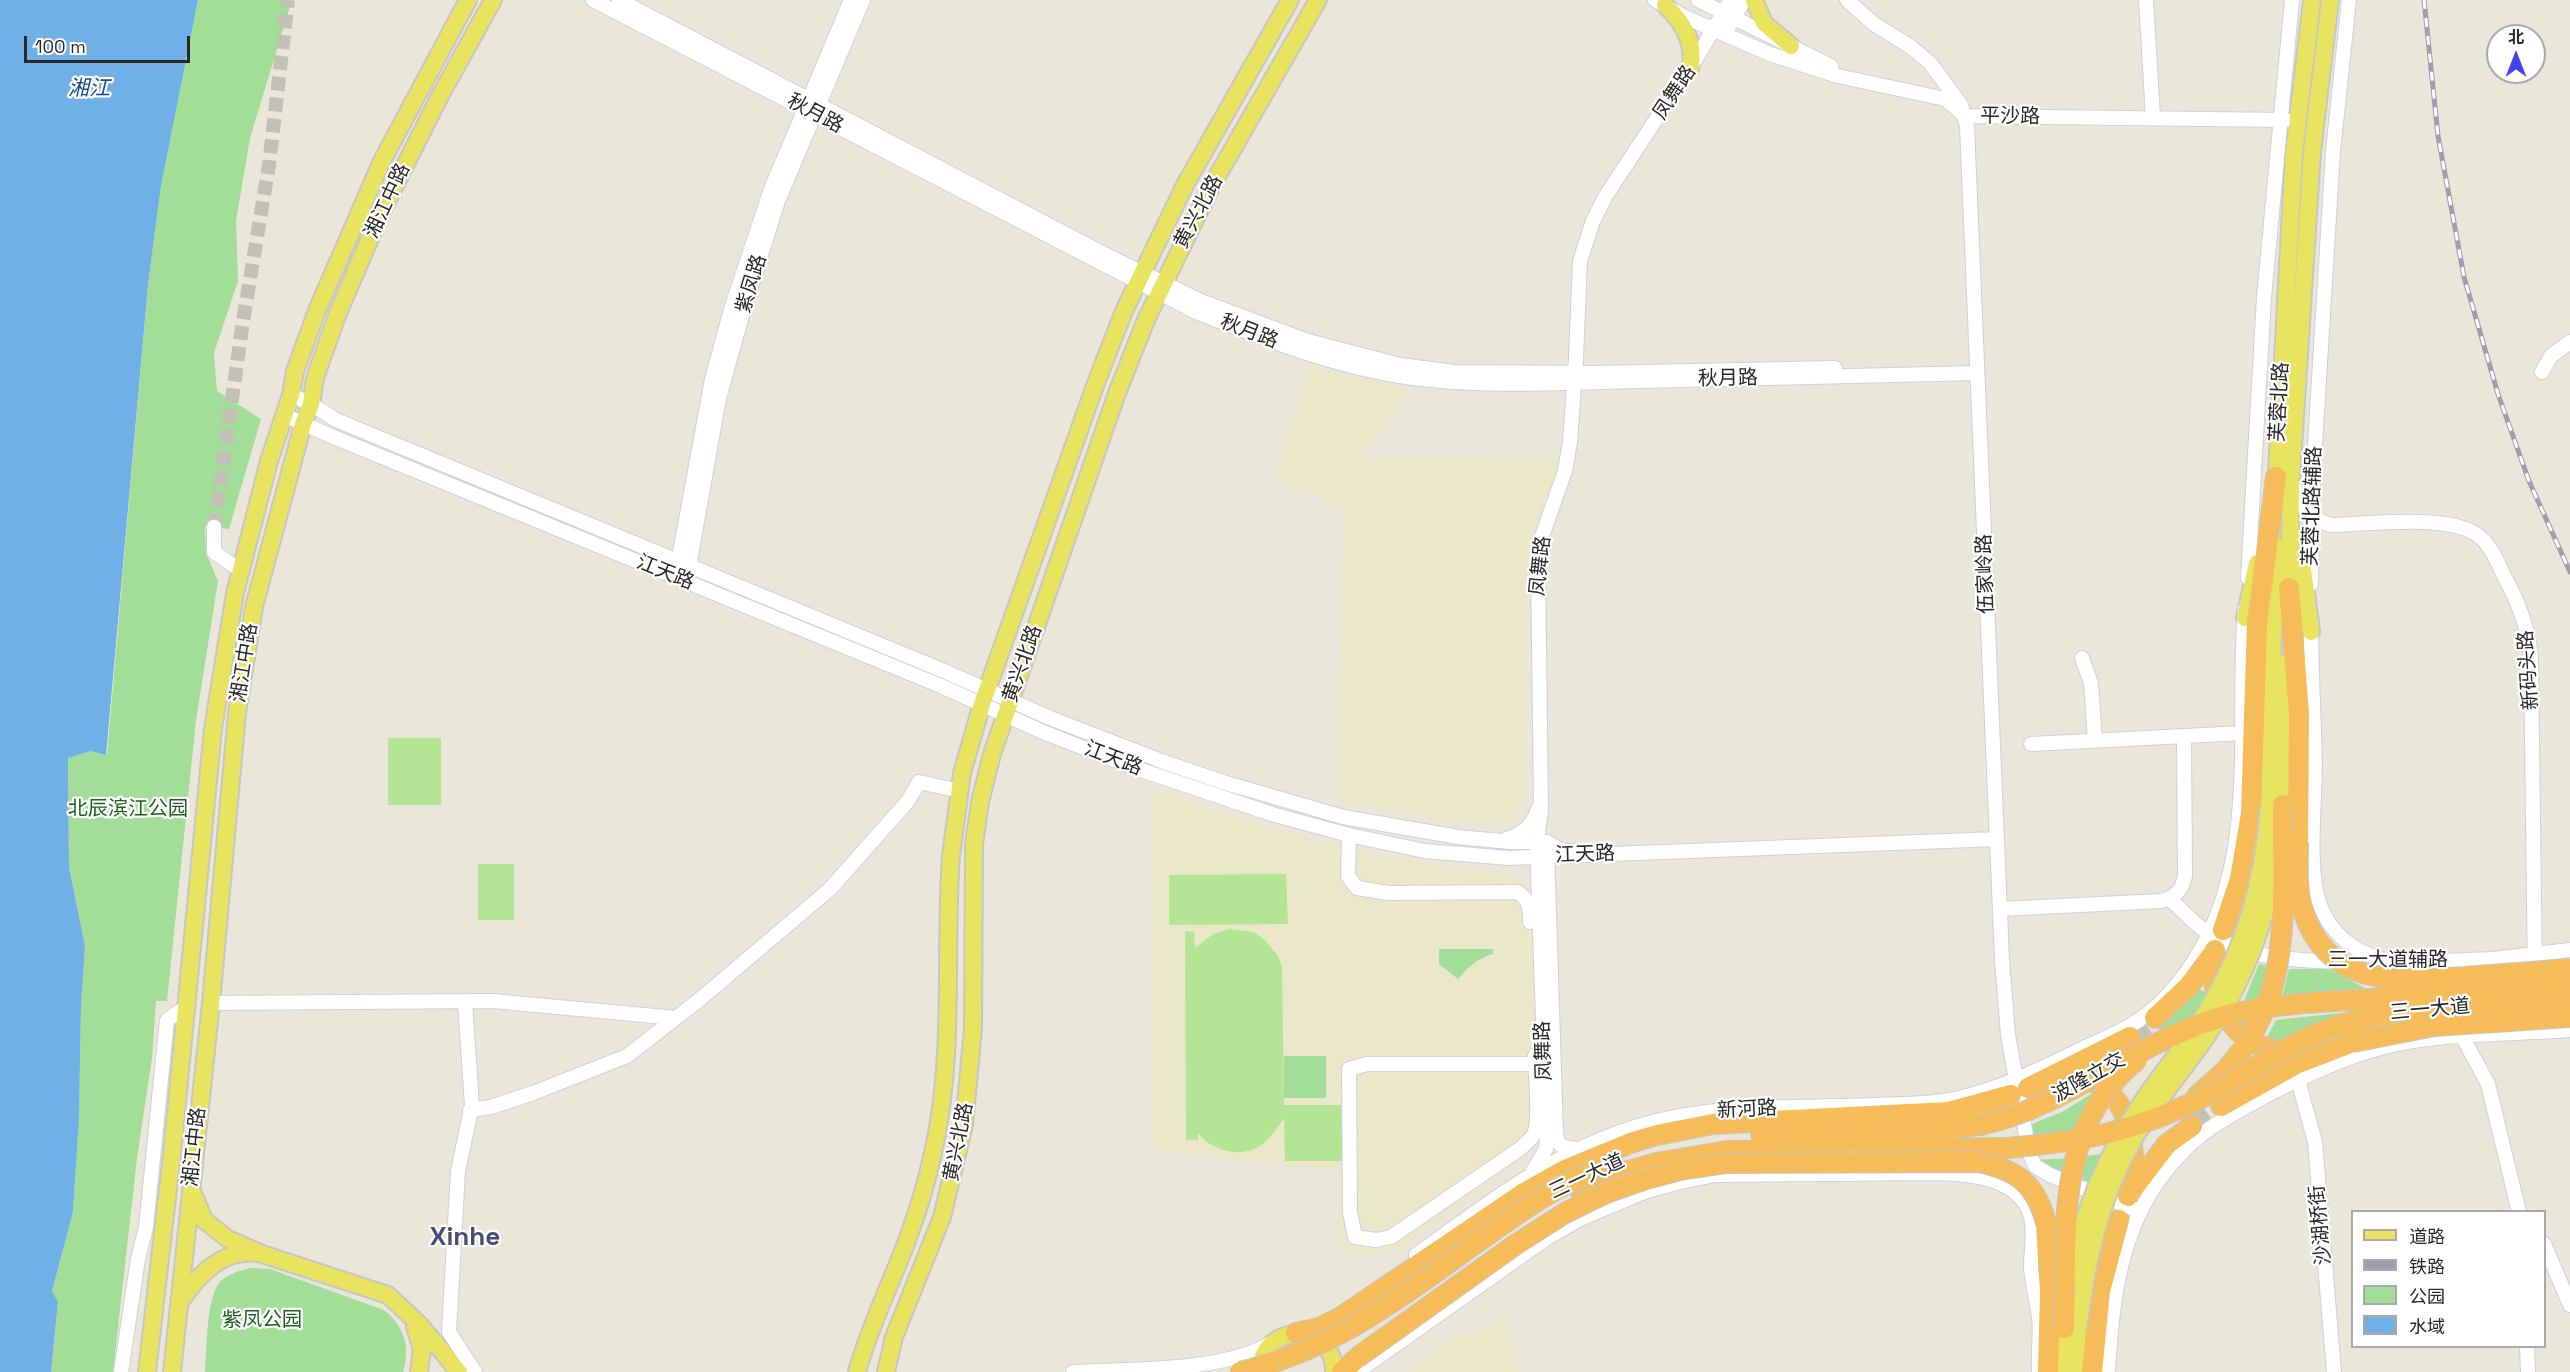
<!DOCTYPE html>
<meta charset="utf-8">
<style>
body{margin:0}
#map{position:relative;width:2570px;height:1372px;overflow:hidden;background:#eae6da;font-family:"Space Grotesk","Noto Sans SC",sans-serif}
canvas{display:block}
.legend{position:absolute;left:2351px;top:1210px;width:195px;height:138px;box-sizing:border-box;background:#fff;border:2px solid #a9a9a9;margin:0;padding:8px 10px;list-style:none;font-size:18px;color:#282828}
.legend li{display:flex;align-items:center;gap:12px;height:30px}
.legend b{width:30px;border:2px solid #a9a9a9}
.north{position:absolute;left:2486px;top:24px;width:60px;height:60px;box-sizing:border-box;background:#fff;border:2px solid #a9a9a9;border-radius:50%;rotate:0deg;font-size:16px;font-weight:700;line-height:24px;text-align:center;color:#282828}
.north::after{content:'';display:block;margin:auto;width:21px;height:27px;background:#4341f0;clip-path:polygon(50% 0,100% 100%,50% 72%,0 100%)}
.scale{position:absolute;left:24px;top:36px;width:166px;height:27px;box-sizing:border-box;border:3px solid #282828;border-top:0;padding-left:8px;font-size:18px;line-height:21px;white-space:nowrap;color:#282828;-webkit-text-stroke:4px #fff;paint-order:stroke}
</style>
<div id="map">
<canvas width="2570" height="1372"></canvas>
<ul class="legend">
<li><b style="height:8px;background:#e8e460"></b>道路</li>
<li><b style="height:8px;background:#9e9db1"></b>铁路</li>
<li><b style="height:16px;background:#a2de98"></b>公园</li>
<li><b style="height:16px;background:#71b0e7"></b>水域</li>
</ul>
<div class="north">北</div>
<div class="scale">100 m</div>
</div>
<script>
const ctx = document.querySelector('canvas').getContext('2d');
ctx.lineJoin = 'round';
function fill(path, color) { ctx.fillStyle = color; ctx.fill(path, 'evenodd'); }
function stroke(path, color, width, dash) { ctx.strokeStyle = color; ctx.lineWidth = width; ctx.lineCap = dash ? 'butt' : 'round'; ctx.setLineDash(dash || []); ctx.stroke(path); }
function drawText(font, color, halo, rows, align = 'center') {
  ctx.font = font + ' "Space Grotesk","Noto Sans SC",sans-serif'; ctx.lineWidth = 4.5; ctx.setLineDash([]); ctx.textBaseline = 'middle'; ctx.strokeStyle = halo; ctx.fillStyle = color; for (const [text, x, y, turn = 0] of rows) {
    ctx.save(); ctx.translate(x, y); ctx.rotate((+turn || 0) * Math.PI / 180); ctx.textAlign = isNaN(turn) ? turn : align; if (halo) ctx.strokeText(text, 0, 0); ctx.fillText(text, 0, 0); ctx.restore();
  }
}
fill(new Path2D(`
 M 1309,368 L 1409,389 L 1360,458 L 1558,459 L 1553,480 L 1536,521 L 1527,552 L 1525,789 L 1521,806 L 1511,818 L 1495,825 L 1450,821 L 1337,800 L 1343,507 L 1274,477 Z
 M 1151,789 L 1290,833 L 1376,855 L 1449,867 L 1502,873 L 1518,879 L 1526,885 L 1530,897 L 1540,1133 L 1532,1150 L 1409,1244 L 1384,1252 L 1360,1255 L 1343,1251 L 1337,1236 L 1340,1171 L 1154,1150 Z
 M 1506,1322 L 1520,1372 L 1405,1372 L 1448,1341 Z`), '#ebe7c9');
fill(new Path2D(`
 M 198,0 L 292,0 L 250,138 L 236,221 L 238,281 L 214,353 L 217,391 L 261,419 L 229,529 L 205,526 L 206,553 L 218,581 L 196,720 L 167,1001 L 156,1001 L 152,1058 L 137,1158 L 113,1372 L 51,1372 L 58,1302 L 52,1291 L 73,1212 L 79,1120 L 81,1006 L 85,946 L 69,867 L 68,758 L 91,751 L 107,754 L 148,285 L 161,186 Z
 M 1439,949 L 1493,949 L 1493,954 C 1479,957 1467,968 1458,979 L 1439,964 Z
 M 2259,964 L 2273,967 L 2265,998 L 2244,1001 Z
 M 2289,969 L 2329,969 L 2365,988 L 2365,994 L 2281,1001 Z
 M 2193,987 L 2212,995 L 2198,1019 L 2162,1034 L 2157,1026 Z
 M 2360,1011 L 2279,1048 L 2263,1044 L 2276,1020 Z
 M 1284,1056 L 1326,1056 L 1326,1098 L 1284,1098 Z
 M 2101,1088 L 2077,1138 L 2030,1143 L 2027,1126 L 2062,1112 Z
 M 2108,1153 L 2092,1189 L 2080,1184 L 2087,1156 Z
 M 2069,1158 L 2064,1179 L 2036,1160 Z
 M 250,1268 L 270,1269 L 384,1310 C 404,1326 411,1347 403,1372 L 205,1372 C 207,1348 206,1307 217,1286 C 223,1275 239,1271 250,1268 Z`), '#a2de98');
fill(new Path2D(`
 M 388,738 L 441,738 L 441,805 L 388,805 Z
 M 478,864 L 514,864 L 514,920 L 478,920 Z
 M 1286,874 L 1288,924 L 1169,925 L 1169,875 Z
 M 1229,929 L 1253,932 L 1263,938 L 1278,956 L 1282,967 L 1284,1105 L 1341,1105 L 1343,1161 L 1285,1161 L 1284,1118 C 1276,1130 1268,1143 1254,1149 C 1235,1157 1210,1149 1198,1133 L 1198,1140 L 1186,1140 L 1185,931 L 1194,932 L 1195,948 L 1213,934 Z`), '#b3e594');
fill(new Path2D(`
 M 0,0 L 198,0 L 161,186 L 148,285 L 106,755 L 91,751 L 68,758 L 69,867 L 85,946 L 81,1006 L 79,1120 L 73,1212 L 52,1291 L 58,1302 L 51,1372 L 0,1372 Z`), '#71b0e7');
stroke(new Path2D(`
 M 214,527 L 243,321 L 269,165 L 288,0`), '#c3c0b6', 14, [14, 7]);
stroke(new Path2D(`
 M 2130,1037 L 2155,1018
 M 2192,1126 L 2221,1106`), '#c3c0b6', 20, [20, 10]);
const minor = new Path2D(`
 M 593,0 L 1196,312 C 1262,338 1330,365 1400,376 C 1473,388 1561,383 1636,381 C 1750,379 1864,376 1977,373
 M 619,0 L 1106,255 L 1201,301 L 1308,341 L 1400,365 L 1454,372 L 1596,373 L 1835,368
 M 1655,0 L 1687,18 L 1770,54 L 1838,76 L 1945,99 L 1965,116 L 2286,120
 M 1698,0 L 1831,66
 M 1847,0 L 1874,24 L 1911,47 L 1930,63 L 1961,105 L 1967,126 L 2002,960 L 2008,1035 L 2029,1152 L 2035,1166 L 2050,1175 L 2139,1211
 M 2146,0 L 2153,117
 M 1730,25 L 1744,0
 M 2542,372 L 2551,356 L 2570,342
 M 291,395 L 311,404 L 336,420 L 944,671 L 1050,718 L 1164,762 L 1226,783 L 1343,817 L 1458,837 L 1510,842 L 1547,842 L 1563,851 L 1575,851
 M 284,415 L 331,436 L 941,686 L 1043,732 L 1132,767 L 1275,815 L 1349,835 L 1425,851 L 1509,858 L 1997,839
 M 2293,483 C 2299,504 2309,520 2331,525 C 2368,524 2446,514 2476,534 C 2490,543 2497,561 2504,576 C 2519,603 2528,627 2531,658 L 2535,980
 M 214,527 L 214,552 L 241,571
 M 677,569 L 712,379 L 732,306 L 771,189 L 851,0
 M 688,572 L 719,398 L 743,312 L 778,201 L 863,0
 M 2248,578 L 2264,297 L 2292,0
 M 2311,584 L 2313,477 L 2333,151 L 2349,0
 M 2311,622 C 2311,669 2314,716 2315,764 C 2315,803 2306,876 2322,910 C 2337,944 2367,958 2402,964
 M 2082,658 L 2091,683 L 2095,741
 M 2031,744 L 2242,733
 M 1349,835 L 1348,876 L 1357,888 L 1388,893 L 1517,892 C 1530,900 1530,908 1530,922
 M 1506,839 C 1522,835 1533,826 1538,809
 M 1547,850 L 1556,1134 L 1558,1142 L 1563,1147 L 1577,1149
 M 2170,899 C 2183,911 2196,926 2212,936 C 2248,959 2297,960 2339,962
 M 2000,909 L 2161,901 C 2175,897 2182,891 2185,876 L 2184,737
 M 2394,963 L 2493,959 L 2570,950
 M 465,1002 L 472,1105 L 458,1171 L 449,1332 L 475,1372
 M 211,1003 L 493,1001 L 676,1018
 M 2462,1036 L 2488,1084 L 2519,1212
 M 1535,1055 C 1535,1072 1541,1121 1534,1134 C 1532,1139 1524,1144 1521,1148 L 1391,1237 L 1376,1240 L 1355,1237 L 1350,1212 L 1349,1069 L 1367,1064 L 1535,1064
 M 2298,1080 L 2315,1142 L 2334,1372
 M 470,1110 L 491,1107 L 533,1093 L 627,1056 L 699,1000 L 830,889 L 908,801 L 919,782 L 960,791
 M 1533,1171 L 1546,1149 L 1547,1138 L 1537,842 L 1541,810 L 1538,558 L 1541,539 L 1565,471 L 1570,442 L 1576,358 L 1580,261 L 1593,221 L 1605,197 L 1697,57 L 1731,0
 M 2544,1244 L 2570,1305
 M 1416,1255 C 1494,1199 1564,1143 1660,1120 C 1730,1104 1803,1108 1874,1105 C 1902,1104 1931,1104 1959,1098 C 2003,1088 2044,1067 2084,1048 C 2102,1039 2122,1032 2139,1020 C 2168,1000 2193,967 2208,936 C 2257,835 2236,717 2245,609
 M 2527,1346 L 2528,1372
 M 121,1372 L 138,1259 L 146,1227 L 167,1020 L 186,1007
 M 1073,1372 C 1130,1369 1223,1372 1271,1343
 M 1357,1372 L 1547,1238 L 1582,1218 L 1644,1192 L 1676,1183 L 1715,1175 L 1934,1173 C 1968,1174 2020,1176 2031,1217 C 2035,1233 2031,1251 2031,1267 C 2032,1284 2037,1301 2039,1317 C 2041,1335 2038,1354 2039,1372
 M 2108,1372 C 2113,1280 2125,1197 2201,1135 C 2224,1117 2250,1105 2275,1091 C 2317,1070 2360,1050 2407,1042 C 2461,1033 2516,1034 2570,1030`);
const major = new Path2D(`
 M 1754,0 L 1764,23 L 1791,46
 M 1665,5 C 1683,22 1696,44 1690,69
 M 2276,490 L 2294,153 L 2312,0
 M 2299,538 L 2311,632
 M 2289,600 L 2291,479 L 2312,152 L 2330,0
 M 2245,618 L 2257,563
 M 2283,805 L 2287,662
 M 2269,806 L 2275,545
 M 192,1191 L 204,1220 L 228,1239 L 262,1254 L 388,1295 L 419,1324 L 459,1372
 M 182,1299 C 200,1273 223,1249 258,1253
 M 415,1327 L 422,1349 L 419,1372
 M 147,1372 L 172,1154 L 213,729 L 235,593 L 269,461 L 291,395 L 295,371 L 318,308 L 382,161 L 468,0
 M 172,1372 L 211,1003 L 237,713 L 254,607 L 303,424 L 311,404 L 315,378 L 338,313 L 380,215 L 440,96 L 493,0
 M 857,1372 C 866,1339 879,1310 892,1278 C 910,1236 925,1192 934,1148 C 955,1052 944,953 951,856 L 962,773 L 982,704 L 1096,383 L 1124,311 L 1185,185 L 1290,0
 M 886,1372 L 894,1337 L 942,1217 L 964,1125 L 973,1029 L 974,844 L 980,802 L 992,754 L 1117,393 L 1146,320 L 1211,187 L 1318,0
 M 1260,1372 C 1261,1321 1335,1322 1334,1372
 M 2064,1372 L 2064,1328
 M 2076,1372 L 2078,1329`);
const highway = new Path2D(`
 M 2289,588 L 2299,713 L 2298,843
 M 2223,930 L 2240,879 L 2251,814 L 2257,623 L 2276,477
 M 2215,950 C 2208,987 2222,1028 2259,1045 C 2277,1053 2300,1053 2319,1054
 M 2155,1018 L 2189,986 L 2212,955
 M 2049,1078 C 2105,1068 2133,1107 2133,1160 C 2133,1172 2130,1184 2128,1196
 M 2028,1088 L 2130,1037
 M 2197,1096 L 2225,1071 L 2247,1044
 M 2221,1106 L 2296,1064 L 2353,1042
 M 1761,1134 L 1903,1133 L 1980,1125
 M 1580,1191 L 1628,1171 L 1656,1163 L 1727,1151 L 2007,1148
 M 2131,1191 L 2167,1144 L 2192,1126
 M 2046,1223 L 2050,1292 L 2048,1372
 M 1296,1333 L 1319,1328 L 1341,1317 L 1524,1193 L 1565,1170 L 1633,1142 L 1657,1135 L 1713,1124 L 1949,1112 L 2011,1095
 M 1342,1372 L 1358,1357
 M 2092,1372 L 2100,1291 L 2119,1220`);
stroke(minor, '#cfcfe0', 16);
stroke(major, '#c7c7c7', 20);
stroke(highway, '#c7c7c7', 22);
stroke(minor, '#fff', 14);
stroke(major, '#e8e460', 16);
stroke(highway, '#f5bc59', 20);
const rail = new Path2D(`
 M 2424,0 L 2438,136 L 2464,277 L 2498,394 L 2529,481 L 2570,572`);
stroke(rail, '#9e9db1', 5);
stroke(rail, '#fff', 3, [9]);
const majorBridge = new Path2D(`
 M 2071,1279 C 2081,1214 2107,1153 2144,1099 C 2165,1069 2189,1040 2208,1009 C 2246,947 2264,878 2269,806
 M 2078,1329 C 2086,1264 2099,1200 2132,1142 C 2153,1105 2182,1072 2206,1037 C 2244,983 2267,922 2277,856`);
const highwayBridge = new Path2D(`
 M 2298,843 C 2298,865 2296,890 2303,911 C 2329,989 2399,981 2465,977 C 2500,974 2535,972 2570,969
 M 2353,1042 L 2434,1026 L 2570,1017
 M 2247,1044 C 2255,1029 2264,1014 2269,998 C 2289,940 2282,866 2283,805
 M 1980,1125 C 2067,1107 2138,1040 2225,1016 C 2272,1003 2322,1002 2370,999 C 2436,994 2503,989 2570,985
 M 2007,1148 C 2085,1141 2141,1131 2211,1093 C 2249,1073 2283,1047 2323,1031 C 2400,1002 2488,1005 2570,999
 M 2064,1328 C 2067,1233 2053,1127 2137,1060
 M 1358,1357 L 1515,1245 L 1565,1213 L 1606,1193 L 1643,1180 L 1680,1170 L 1726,1163 L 1979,1162 C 2017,1170 2036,1184 2046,1223
 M 1240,1372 C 1356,1345 1437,1266 1534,1203 C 1554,1190 1576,1179 1598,1168`);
stroke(majorBridge, '#c7c7c7', 20, []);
stroke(highwayBridge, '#c7c7c7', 22, []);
stroke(majorBridge, '#e8e460', 16);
stroke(highwayBridge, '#f5bc59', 20);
drawText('20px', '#282828', '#fff', [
 ["凤舞路",1675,93,-57],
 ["秋月路",815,114,28],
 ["平沙路",2010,117,1],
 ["湘江中路",388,201,-65],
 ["黄兴北路",1199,212,-62],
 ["紫凤路",752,284,-73],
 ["秋月路",1249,332,21],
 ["秋月路",1728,379,-1],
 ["芙蓉北路",2280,402,-87],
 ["芙蓉北路辅路",2313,506,-88],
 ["凤舞路",1541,566,-84],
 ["江天路",665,573,22],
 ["伍家岭路",1986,574,-92],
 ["湘江中路",245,663,-81],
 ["黄兴北路",1023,664,-71],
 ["新码头路",2529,670,-94],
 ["江天路",1113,759,21],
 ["江天路",1585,855,-2],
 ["三一大道辅路",2388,961],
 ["三一大道",2430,1010,-5],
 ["凤舞路",1544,1051,-92],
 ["波隆立交",2089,1078,-29],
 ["新河路",1747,1110,-3],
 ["黄兴北路",959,1142,-79],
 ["湘江中路",195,1147,-84],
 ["三一大道",1587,1177,-25],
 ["沙湖桥街",2321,1225,-95]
]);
drawText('20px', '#1d5f1d', '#fff', [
 ["北辰滨江公园",128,810],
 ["紫凤公园",262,1321]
]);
drawText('italic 21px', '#144c8f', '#fff', [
 ["湘江",89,89]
]);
drawText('bold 26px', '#4c4b75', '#fff', [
 ["Xinhe",465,1238]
]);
</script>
